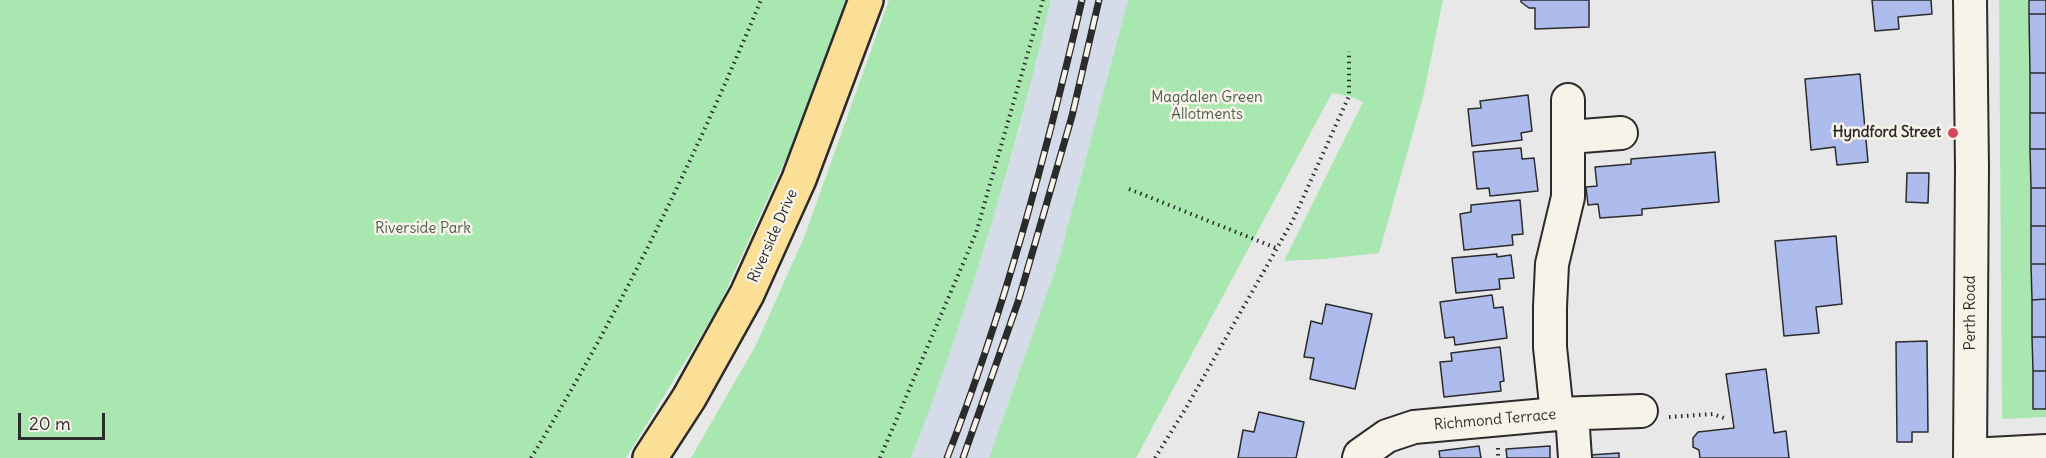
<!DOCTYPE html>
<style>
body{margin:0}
#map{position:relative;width:2046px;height:458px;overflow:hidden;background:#e8e8e9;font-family:Delius,sans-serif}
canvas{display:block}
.scale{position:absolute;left:18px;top:413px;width:87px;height:27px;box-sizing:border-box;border:3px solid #2b2b2b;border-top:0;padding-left:8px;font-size:18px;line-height:21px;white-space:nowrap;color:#2b2b2b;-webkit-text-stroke:4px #f7f3e8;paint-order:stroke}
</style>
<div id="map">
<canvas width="2046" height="458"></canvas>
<div class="scale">20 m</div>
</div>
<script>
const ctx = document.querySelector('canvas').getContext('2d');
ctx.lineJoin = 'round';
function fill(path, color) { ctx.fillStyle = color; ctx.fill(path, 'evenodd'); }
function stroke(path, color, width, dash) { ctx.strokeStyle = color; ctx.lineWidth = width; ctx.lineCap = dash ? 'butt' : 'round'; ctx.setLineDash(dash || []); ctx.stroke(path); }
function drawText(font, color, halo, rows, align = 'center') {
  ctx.font = font + ' Delius,sans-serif'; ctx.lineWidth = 5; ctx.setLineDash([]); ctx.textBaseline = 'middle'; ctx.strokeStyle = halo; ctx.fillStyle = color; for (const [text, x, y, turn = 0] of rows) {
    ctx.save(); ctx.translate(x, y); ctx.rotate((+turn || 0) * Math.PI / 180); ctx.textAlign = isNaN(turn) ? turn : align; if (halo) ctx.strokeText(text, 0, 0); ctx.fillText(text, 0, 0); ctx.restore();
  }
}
fill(new Path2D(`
 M 1051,0 L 1128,0 L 1059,259 L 989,458 L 911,458 L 988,236 L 1019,131 Z`), '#d6dbea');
fill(new Path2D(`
 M 0,0 L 846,0 L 788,154 L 718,308 L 626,458 L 0,458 Z
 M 889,0 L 1051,0 C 1015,155 969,309 911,458 L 691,458 L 756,345 L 805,235 Z
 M 1128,0 L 1443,0 L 1423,97 L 1379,253 L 1324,259 L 1284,261 L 1363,102 L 1349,96 L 1332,93 L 1136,458 L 989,458 L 1059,259 Z
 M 1999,0 L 2029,0 L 2033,409 L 2046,409 L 2046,417 L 2002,419 Z`), '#a8e8b0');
const building = new Path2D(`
 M 1521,0 L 1589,0 L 1589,27 L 1535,29 L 1535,8 L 1529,8 L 1521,2 Z
 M 1872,0 L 1931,0 L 1932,14 L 1898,17 L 1899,29 L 1875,31 Z
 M 2029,0 L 2046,0 L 2046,14 L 2029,14 Z
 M 2029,14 L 2046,14 L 2046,73 L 2030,73 Z
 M 2030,73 L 2046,73 L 2046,113 L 2030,113 Z
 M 1860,74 L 1868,162 L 1837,165 L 1835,147 L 1811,150 L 1805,79 Z
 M 1528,95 L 1532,131 L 1521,133 L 1522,140 L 1472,146 L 1468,109 L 1481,108 L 1480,101 Z
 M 2030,113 L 2046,113 L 2046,149 L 2030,149 Z
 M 1521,148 L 1522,159 L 1534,158 L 1538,191 L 1490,196 L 1489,188 L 1477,189 L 1473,152 Z
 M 2030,149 L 2046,149 L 2046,188 L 2031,188 Z
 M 1715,152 L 1719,202 L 1642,209 L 1642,215 L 1600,218 L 1598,204 L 1588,205 L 1586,187 L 1597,186 L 1595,167 L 1631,164 L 1631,159 Z
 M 1907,173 L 1929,173 L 1928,203 L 1906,202 Z
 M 2031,188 L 2046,188 L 2046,226 L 2031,226 Z
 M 1520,200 L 1523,234 L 1512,235 L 1513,245 L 1464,250 L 1460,214 L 1471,212 L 1471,205 Z
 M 2031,226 L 2046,226 L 2046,264 L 2031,264 Z
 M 1836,236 L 1842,304 L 1816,307 L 1819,333 L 1784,336 L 1775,241 Z
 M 1497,254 L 1497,257 L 1511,255 L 1514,278 L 1499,279 L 1500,289 L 1456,293 L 1452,258 Z
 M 2031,264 L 2046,264 L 2046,299 L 2032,300 Z
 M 1492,295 L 1494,308 L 1503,307 L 1507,338 L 1455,345 L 1454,337 L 1445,338 L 1440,302 Z
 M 2046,299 L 2046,337 L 2032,337 L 2032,300 Z
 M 1326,304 L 1372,314 L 1355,389 L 1310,379 L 1314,358 L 1304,357 L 1311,321 L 1322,324 Z
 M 2032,337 L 2046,337 L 2046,371 L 2033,371 Z
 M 1927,341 L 1928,432 L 1912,432 L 1912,442 L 1897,442 L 1896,342 Z
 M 1500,347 L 1504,381 L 1500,382 L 1501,391 L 1444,397 L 1440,362 L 1452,361 L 1451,353 Z
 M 1766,369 L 1774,433 L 1786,431 L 1789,458 L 1700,458 L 1699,450 L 1693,447 L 1693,438 L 1698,432 L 1734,428 L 1726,374 Z
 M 2033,371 L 2046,371 L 2046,409 L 2033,409 Z
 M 1259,412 L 1304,422 L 1296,458 L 1238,458 L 1243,430 L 1254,432 Z
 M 1479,446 L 1481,458 L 1440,458 L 1439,451 Z
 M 1550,446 L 1550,458 L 1507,458 L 1506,449 Z
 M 1619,453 L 1619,458 L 1591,458 L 1590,455 Z`);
fill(building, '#adbcec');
stroke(building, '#2b2b2b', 1.5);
const minor = new Path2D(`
 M 1970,0 L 1972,167 L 1970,458
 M 1569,137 L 1621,133
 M 1557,414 L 1550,347 L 1550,307 L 1552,264 L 1568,197 L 1568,100
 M 1572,414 L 1575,458
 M 1970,455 L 2046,451
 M 1359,458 L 1360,455 L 1387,436 L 1414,427 L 1557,414 L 1641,411`);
const major = new Path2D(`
 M 650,458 L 689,398 L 747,294 L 799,179 L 866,0`);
stroke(minor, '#2b2b2b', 36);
stroke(major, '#2b2b2b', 38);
stroke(new Path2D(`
 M 1129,189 L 1276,248
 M 1669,417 L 1713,414 L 1724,418
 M 1498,448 L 1498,458
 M 531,458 C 620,312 695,158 761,0
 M 880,458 L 976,233 L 1043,0
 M 1155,458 L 1186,408 L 1293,220 L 1349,96 L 1349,51`), '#2b2b2b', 4, [1.5, 4.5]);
stroke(minor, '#f7f3e8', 32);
stroke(major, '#fbdf96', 33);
const rail = new Path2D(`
 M 947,458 C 1005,309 1046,155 1082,0
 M 963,458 L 1018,302 L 1072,116 L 1099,0`);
stroke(rail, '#2b2b2b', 7);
stroke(rail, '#f7f3e8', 4.5, [14]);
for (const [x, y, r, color] of [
 [1953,133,6,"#d1495b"]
]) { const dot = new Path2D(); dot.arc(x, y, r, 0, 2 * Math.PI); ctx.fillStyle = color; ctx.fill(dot); stroke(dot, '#f7f3e8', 2); }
drawText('15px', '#4a5a4c', '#f7f3e8', [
 ["Magdalen Green",1207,98],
 ["Allotments",1207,115],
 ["Riverside Park",423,229]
]);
drawText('bold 15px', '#2b2b2b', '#f7f3e8', [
 ["Hyndford Street",1941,133]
], 'right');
drawText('15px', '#2b2b2b', '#f7f3e8', [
 ["Riverside Drive",773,236,-66],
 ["Perth Road",1971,313,-90],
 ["Richmond Terrace",1495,420,-5]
]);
</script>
